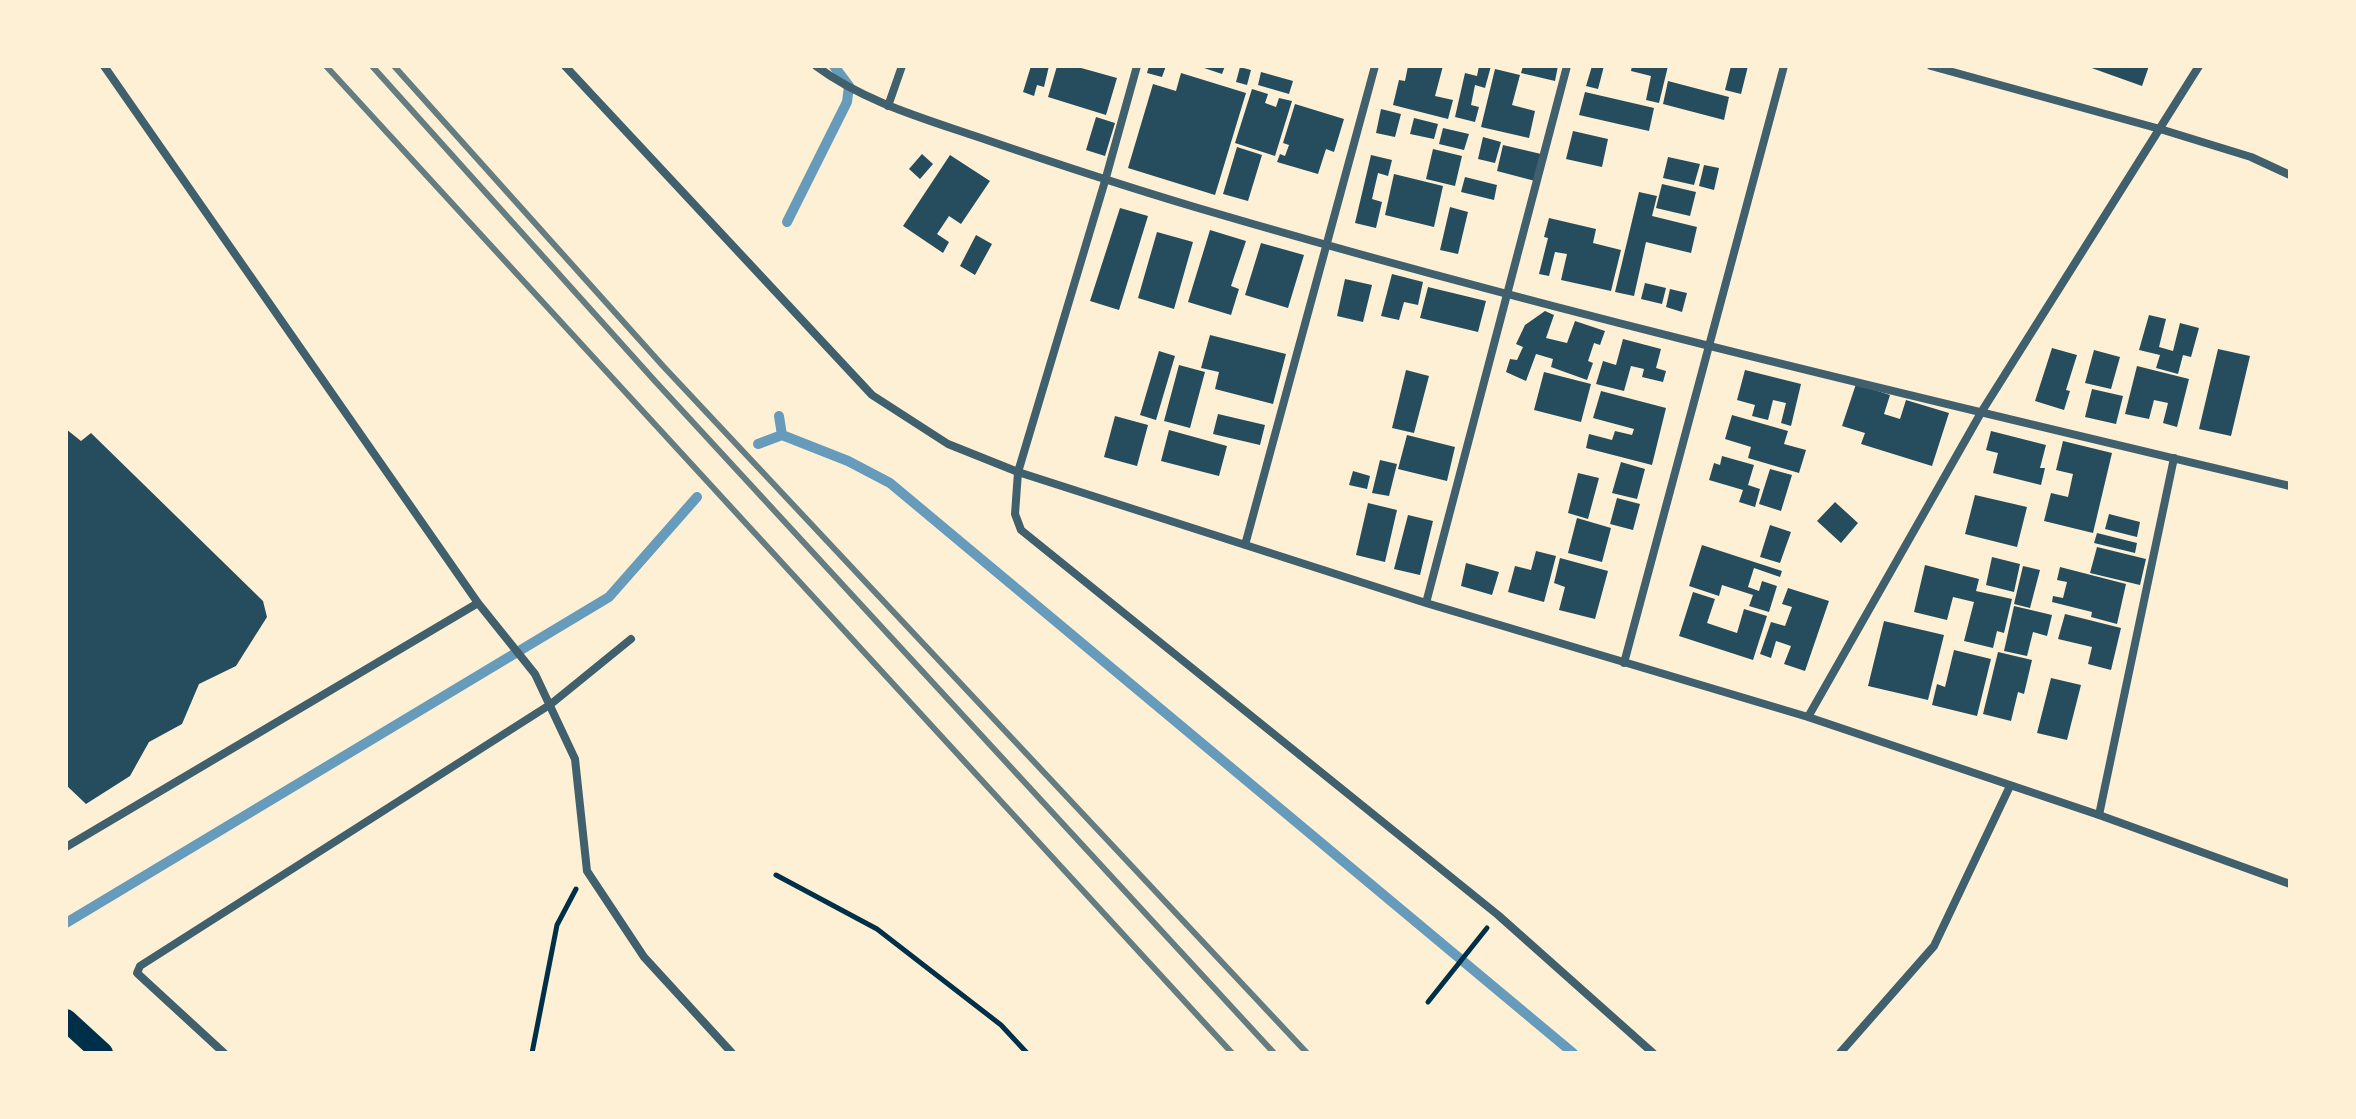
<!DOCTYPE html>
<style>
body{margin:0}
#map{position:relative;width:2356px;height:1119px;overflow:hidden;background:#fdf0d5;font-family:Signika,sans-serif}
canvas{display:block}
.frame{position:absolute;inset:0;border:68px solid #fdf0d5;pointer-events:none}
</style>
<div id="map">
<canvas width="2356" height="1119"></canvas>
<div class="frame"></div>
</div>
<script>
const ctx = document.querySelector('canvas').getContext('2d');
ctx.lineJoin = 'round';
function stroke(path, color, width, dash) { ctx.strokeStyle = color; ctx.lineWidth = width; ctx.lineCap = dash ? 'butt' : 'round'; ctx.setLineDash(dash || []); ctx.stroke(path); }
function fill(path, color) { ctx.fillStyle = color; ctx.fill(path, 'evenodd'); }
stroke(new Path2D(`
 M 787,222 L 847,102 L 849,86 L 834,66
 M 779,416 L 782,435
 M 758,444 L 782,435 L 848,461 L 890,483 L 1573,1053
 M 66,923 L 609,597 L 697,497`), '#669bbc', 10);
fill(new Path2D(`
 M 1031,66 L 1049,66 L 1044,87 L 1037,85 L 1034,96 L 1023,92 Z
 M 1057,66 L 1074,66 L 1117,78 L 1106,115 L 1048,97 Z
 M 1149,66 L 1166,66 L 1162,77 L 1147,73 Z
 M 1198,66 L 1225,66 L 1222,74 Z
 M 1408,66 L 1443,66 L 1435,96 L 1453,100 L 1448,119 L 1393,105 L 1399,80 L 1405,81 Z
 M 1479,66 L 1491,66 L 1485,88 L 1475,85 L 1471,105 L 1479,107 L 1475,122 L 1455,117 L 1465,73 L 1477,76 Z
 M 1523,66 L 1558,66 L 1555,81 L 1521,73 Z
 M 1592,66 L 1604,66 L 1598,89 L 1586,86 Z
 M 1632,66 L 1668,66 L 1659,103 L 1646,100 L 1651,76 L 1631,71 Z
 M 1731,66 L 1748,66 L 1741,94 L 1725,90 Z
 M 2086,66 L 2149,66 L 2142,86 Z
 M 1240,67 L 1251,70 L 1247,85 L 1236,82 Z
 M 1495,69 L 1520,75 L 1512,105 L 1535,111 L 1529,138 L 1481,127 Z
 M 1261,72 L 1293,81 L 1289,94 L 1258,85 Z
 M 1181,73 L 1246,93 L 1215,195 L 1128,168 L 1153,84 L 1176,91 Z
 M 1668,81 L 1729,97 L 1724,120 L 1663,104 Z
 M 1252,89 L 1268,94 L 1265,103 L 1276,107 L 1279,98 L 1292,101 L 1275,156 L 1235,143 Z
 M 1585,92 L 1654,108 L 1649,131 L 1579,115 Z
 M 1295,104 L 1344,119 L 1334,152 L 1326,149 L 1318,174 L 1277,162 L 1280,154 L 1285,156 L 1289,145 L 1283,143 Z
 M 1381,109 L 1401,114 L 1395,137 L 1376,133 Z
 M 1096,117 L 1115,123 L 1105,156 L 1086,150 Z
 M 1414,118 L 1438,124 L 1434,139 L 1410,134 Z
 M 1443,128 L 1469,134 L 1464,150 L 1439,144 Z
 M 1573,131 L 1608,139 L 1602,167 L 1566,159 Z
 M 1483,137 L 1501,142 L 1495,163 L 1478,159 Z
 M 1503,145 L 1541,154 L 1535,181 L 1497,171 Z
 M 1237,147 L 1262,155 L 1248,201 L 1223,194 Z
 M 1433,149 L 1462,156 L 1455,186 L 1426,179 Z
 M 922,154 L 933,164 L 920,179 L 909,169 Z
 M 950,155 L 990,181 L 961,224 L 949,216 L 937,234 L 949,242 L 943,253 L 903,226 Z
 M 1371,155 L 1392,160 L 1388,176 L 1378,173 L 1372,199 L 1382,202 L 1376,228 L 1355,223 Z
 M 1668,157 L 1700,164 L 1694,185 L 1663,178 Z
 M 1704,165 L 1719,168 L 1714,190 L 1699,186 Z
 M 1394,174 L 1443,186 L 1434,227 L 1385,215 Z
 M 1465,177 L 1497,185 L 1494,200 L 1461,192 Z
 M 1662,184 L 1696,192 L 1690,216 L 1656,208 Z
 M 1639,192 L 1657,196 L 1652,216 L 1697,227 L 1691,253 L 1646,242 L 1634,296 L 1615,292 Z
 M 1450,207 L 1468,212 L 1458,254 L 1440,250 Z
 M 1120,208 L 1148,216 L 1119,310 L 1090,301 Z
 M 1549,218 L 1596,229 L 1593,243 L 1621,250 L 1611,291 L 1561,280 L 1567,254 L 1555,252 L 1549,276 L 1539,274 L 1548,238 L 1544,237 Z
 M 1210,230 L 1246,241 L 1231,286 L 1239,289 L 1231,315 L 1188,302 Z
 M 1157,232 L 1193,242 L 1174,309 L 1138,298 Z
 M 976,235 L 992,244 L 975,275 L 960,266 Z
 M 1261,243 L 1304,255 L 1288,308 L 1245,295 Z
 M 1392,274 L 1423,282 L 1418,305 L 1404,302 L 1399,320 L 1381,316 Z
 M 1345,279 L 1372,285 L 1363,322 L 1337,316 Z
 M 1645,283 L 1666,288 L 1662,304 L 1641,299 Z
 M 1428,287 L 1486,301 L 1478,332 L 1420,318 Z
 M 1670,289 L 1687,293 L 1682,312 L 1666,307 Z
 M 1545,311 L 1554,315 L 1546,338 L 1567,343 L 1575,321 L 1605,331 L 1600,345 L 1594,343 L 1588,361 L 1593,363 L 1587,380 L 1551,367 L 1553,359 L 1536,354 L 1526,381 L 1506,372 L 1510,359 L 1517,360 L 1523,347 L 1516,344 L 1525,325 Z
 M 2149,315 L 2166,319 L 2159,347 L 2173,351 L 2180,323 L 2199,328 L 2191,357 L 2183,355 L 2178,374 L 2156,368 L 2160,355 L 2139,350 Z
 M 1210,335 L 1286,354 L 1273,404 L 1215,389 L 1219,372 L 1201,368 Z
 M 1623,339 L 1661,349 L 1656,368 L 1666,371 L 1663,382 L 1642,377 L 1644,369 L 1631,366 L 1624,391 L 1596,384 L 1603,361 L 1616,365 Z
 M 2052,348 L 2077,355 L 2066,390 L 2070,391 L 2064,410 L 2035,401 Z
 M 2218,349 L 2250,356 L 2231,436 L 2199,429 Z
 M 2094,350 L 2120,357 L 2111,389 L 2085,383 Z
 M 1159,351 L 1175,356 L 1156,420 L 1140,415 Z
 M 1179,365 L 1205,372 L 1190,428 L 1164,421 Z
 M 2137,366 L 2189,379 L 2177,427 L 2163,423 L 2168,403 L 2154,400 L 2149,419 L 2125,414 Z
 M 1406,370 L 1429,376 L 1414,433 L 1392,428 Z
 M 1745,370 L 1801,384 L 1791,426 L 1781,423 L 1786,403 L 1773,400 L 1768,420 L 1752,416 L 1755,405 L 1737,400 Z
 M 1544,372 L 1591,384 L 1581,422 L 1534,410 Z
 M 1856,384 L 1890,395 L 1884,414 L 1900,419 L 1906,400 L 1949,413 L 1932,466 L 1861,444 L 1865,433 L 1842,426 Z
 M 2092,389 L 2123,396 L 2116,424 L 2085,417 Z
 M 1601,391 L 1666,408 L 1652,465 L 1586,448 L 1589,434 L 1612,440 L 1615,431 L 1632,435 L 1634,429 L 1593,418 Z
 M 1218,414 L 1265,425 L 1260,445 L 1213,434 Z
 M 1732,415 L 1788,431 L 1784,444 L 1806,450 L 1799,473 L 1748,458 L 1751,447 L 1725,439 Z
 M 1115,416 L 1148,425 L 1137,466 L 1104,457 Z
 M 66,429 L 81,441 L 91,433 L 263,601 L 267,617 L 236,666 L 199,684 L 182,724 L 149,742 L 130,776 L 86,804 L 66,785 Z
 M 1169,430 L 1227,446 L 1219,476 L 1161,461 Z
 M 1991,431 L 2046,445 L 2040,468 L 2045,468 L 2041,485 L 1993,473 L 1998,453 L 1986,450 Z
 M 1407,435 L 1455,447 L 1447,481 L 1398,469 Z
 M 2063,441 L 2112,453 L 2093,533 L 2044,521 L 2051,493 L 2068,497 L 2073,474 L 2056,470 Z
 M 1722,456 L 1754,465 L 1748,485 L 1760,489 L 1755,507 L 1739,502 L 1743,490 L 1709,480 L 1714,463 L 1720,465 Z
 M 1380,460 L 1397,464 L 1389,496 L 1372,493 Z
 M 1621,462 L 1645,469 L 1637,499 L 1612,493 Z
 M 1770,469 L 1792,475 L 1781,511 L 1759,504 Z
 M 1353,471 L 1370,476 L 1367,489 L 1349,485 Z
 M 1578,473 L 1599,478 L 1588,519 L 1568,513 Z
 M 1975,495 L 2027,507 L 2017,547 L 1965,534 Z
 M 1617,498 L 1640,504 L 1633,530 L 1610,524 Z
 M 1835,502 L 1858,523 L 1841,543 L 1817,521 Z
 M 1368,503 L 1397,510 L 1385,562 L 1356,555 Z
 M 2109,514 L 2140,522 L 2137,537 L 2105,529 Z
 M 1408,515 L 1433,521 L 1420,575 L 1394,569 Z
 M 1577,518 L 1611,528 L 1602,562 L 1568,553 Z
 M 1770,525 L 1791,532 L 1780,563 L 1760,557 Z
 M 2097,533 L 2137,543 L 2135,553 L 2094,543 Z
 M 1702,545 L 1782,571 L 1780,577 L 1754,568 L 1748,587 L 1759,591 L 1762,581 L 1777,586 L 1769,612 L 1749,606 L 1753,595 L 1722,585 L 1719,596 L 1689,586 Z
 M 2097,547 L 2146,559 L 2140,585 L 2090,573 Z
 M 1536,551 L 1556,556 L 1544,602 L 1508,592 L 1515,566 L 1531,570 Z
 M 1992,557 L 2020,564 L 2014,592 L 1986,585 Z
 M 1560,558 L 1608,571 L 1595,619 L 1559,610 L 1565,587 L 1554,583 Z
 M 1466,563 L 1499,572 L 1492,595 L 1461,586 Z
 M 1925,565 L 1979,579 L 1976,591 L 2012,599 L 2004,633 L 1997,631 L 1993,648 L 1964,641 L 1974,602 L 1953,597 L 1947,620 L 1914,612 Z
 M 2023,566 L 2040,570 L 2030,608 L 2014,604 Z
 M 2060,567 L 2126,584 L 2117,624 L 2091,617 L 2092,612 L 2052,602 L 2053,596 L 2063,598 L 2067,582 L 2057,580 Z
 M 1788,588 L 1829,601 L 1805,671 L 1784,664 L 1791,646 L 1776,641 L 1771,658 L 1760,654 L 1771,622 L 1785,626 L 1792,607 L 1782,604 Z
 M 1693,592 L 1715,599 L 1707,623 L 1737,633 L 1744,609 L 1767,616 L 1753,660 L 1679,636 Z
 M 2014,606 L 2052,615 L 2047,636 L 2033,632 L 2027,656 L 2004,651 Z
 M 2065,614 L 2121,628 L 2111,670 L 2088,664 L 2092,647 L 2058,639 Z
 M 1884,621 L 1944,635 L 1928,700 L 1868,686 Z
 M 1954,650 L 1991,659 L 1977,716 L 1932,705 L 1937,684 L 1945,687 Z
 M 1998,652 L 2032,660 L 2024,694 L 2018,692 L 2011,721 L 1983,714 Z
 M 2051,678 L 2081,685 L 2067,740 L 2037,733 Z`), '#264d5e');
stroke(new Path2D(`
 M 776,875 L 877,929 L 1001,1025 L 1027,1053
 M 1428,1002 L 1487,928
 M 532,1053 L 557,925 L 576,889`), '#003049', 5);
stroke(new Path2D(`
 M 565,66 L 872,395 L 948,444 L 1018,472 L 1426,603 L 1808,717 L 2099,815 L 2290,884
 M 816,66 C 863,101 922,118 978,137 C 1051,162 1124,186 1198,208 C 1558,314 1925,399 2290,486
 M 1137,66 L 1105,181 L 1018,472 L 1015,514 L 1021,530 L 1498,915 L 1653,1053
 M 1931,66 L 2160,129 L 2251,157 L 2290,175
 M 888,106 L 902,66
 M 1245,545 L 1375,66
 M 478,603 L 535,674 L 575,759 L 587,871 L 644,957 L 732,1053
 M 1426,603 L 1567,66
 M 1624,663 L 1784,66
 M 1808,717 L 1982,411 L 2199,66
 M 2099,815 L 2174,458
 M 66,847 L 478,603 L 104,66
 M 224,1053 L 137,973 L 140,966 L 551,704 L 631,639
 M 1840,1053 L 1934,946 L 2010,786`), '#3f606c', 8);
stroke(new Path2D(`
 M 66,1020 L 102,1053`), '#003049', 22);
stroke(new Path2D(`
 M 326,66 L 1232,1053
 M 372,66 L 654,380 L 1274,1053
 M 394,66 L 663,366 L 1307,1053`), '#657d81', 6);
</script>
